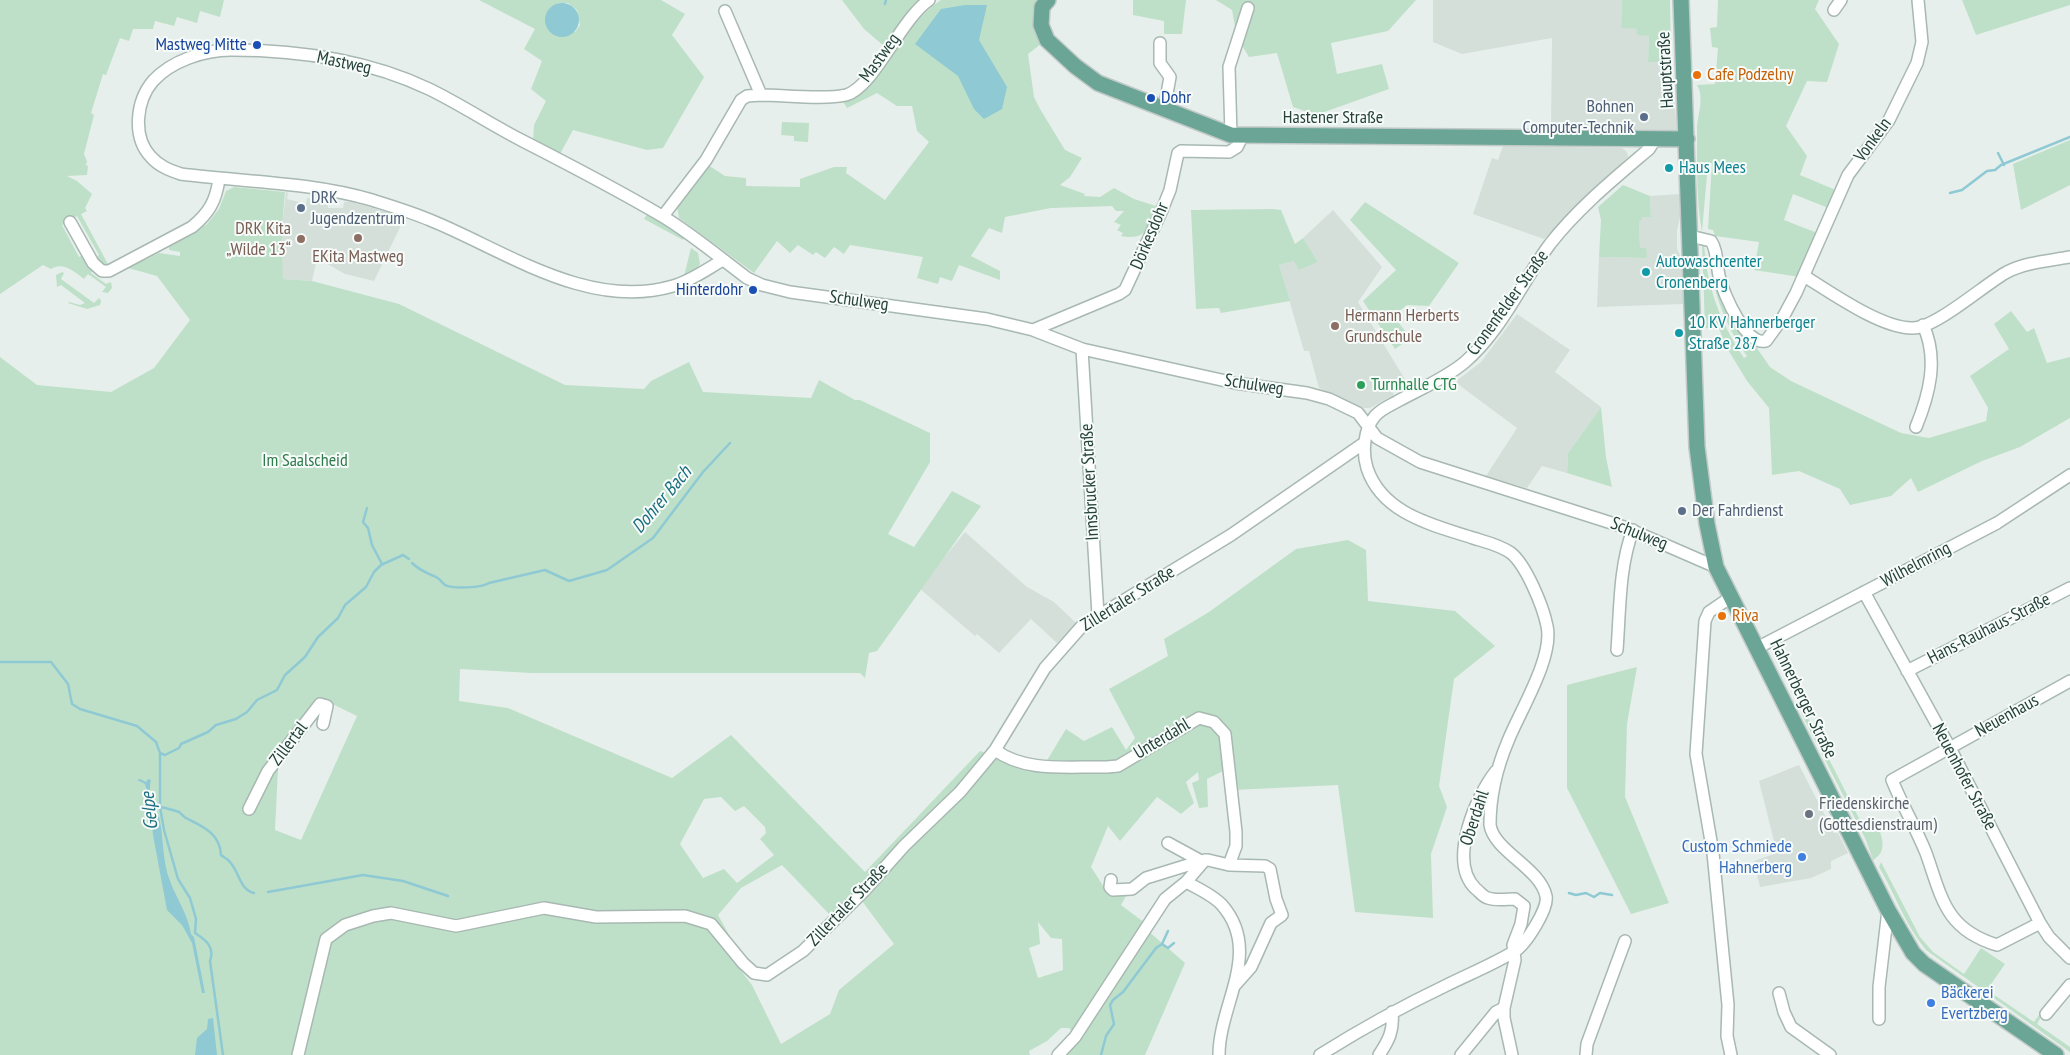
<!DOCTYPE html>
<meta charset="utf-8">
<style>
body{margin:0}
canvas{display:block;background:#e6efeb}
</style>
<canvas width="2070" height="1055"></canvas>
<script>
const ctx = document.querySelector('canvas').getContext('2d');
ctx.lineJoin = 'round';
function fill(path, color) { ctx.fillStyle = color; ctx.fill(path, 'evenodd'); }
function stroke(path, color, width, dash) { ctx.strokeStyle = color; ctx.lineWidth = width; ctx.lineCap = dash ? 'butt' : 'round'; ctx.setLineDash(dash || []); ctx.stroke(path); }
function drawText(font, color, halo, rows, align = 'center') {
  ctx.font = font + ' "PT Sans Narrow",sans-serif'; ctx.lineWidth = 4; ctx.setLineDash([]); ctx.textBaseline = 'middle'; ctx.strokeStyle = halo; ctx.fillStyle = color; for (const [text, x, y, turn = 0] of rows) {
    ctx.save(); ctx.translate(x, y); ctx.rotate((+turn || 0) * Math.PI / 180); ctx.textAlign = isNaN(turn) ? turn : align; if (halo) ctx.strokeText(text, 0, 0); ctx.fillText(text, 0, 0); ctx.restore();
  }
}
fill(new Path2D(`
 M 1433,0 L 1622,0 L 1621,27 L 1637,29 L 1649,36 L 1648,62 L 1671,62 L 1677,130 L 1551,130 L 1552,38 L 1462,54 L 1433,42 Z
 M 1503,146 L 1622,148 L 1627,152 L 1628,157 L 1544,239 L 1473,214 L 1492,158 L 1498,160 Z
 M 286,192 L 288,193 L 287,199 L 306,204 L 307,198 L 328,202 L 328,208 L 343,208 L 344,202 L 352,202 L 405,217 L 374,281 L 345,274 L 317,258 L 312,281 L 283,279 L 282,228 Z
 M 1679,194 L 1680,216 L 1677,231 L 1677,249 L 1682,259 L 1684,304 L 1597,307 L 1599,257 L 1647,258 L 1640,248 L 1639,221 L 1642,217 L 1651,216 L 1650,196 Z
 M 1333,210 L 1382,267 L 1358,302 L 1409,386 L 1407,388 L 1403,382 L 1391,389 L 1394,395 L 1370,408 L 1363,408 L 1319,388 L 1309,351 L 1304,351 L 1279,265 L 1294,261 L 1318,262 L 1303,238 Z
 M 1517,314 L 1570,350 L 1555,372 L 1601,407 L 1568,453 L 1567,473 L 1542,466 L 1527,488 L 1486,476 L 1517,428 L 1455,382 L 1481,362 Z
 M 965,532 L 1027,587 L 1054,602 L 1076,623 L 1057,643 L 1031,619 L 999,653 L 977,634 L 975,636 L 919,588 Z
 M 1799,765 L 1834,833 L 1838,833 L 1848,853 L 1831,861 L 1831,869 L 1811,878 L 1760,887 L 1754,861 L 1777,853 L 1759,781 Z`), '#d4dfda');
fill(new Path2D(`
 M 0,0 L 224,0 L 220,17 L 200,11 L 197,23 L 177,17 L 174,26 L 155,21 L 153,29 L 133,29 L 129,41 L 120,38 L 106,75 L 103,74 L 91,113 L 94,115 L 84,154 L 87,161 L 86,165 L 88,166 L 87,175 L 67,176 L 77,181 L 92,194 L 85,208 L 87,211 L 81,214 L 109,266 L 105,266 L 94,259 L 99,255 L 77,216 L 62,225 L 79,257 L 84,255 L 93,269 L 91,273 L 106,284 L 111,282 L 112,288 L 108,293 L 102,292 L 106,287 L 88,274 L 84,279 C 75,272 63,261 51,269 L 43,265 L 0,294 Z
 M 479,0 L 661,0 L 685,14 L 672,35 L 704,77 L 663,148 L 647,150 L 573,130 L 560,154 L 533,141 L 534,125 L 546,101 L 531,89 L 542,61 L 524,49 L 535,29 ZM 559,3 L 568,3 L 577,10 L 580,25 L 575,32 L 546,22 C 546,12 550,7 559,3 Z
 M 842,0 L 921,0 L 906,14 L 884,46 L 864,29 Z
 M 941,0 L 1037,0 C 1030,14 1034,31 1041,44 L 1028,54 L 1034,97 L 1040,109 L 1065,150 L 1082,158 L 1070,177 L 1060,185 L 1085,194 L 1084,196 L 1100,197 L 1114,188 L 1134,199 L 1159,207 C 1148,227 1147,241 1121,236 L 1123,233 L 1117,230 L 1121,225 L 1114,222 L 1124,211 L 1116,211 L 1112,206 L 1051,208 L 1005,217 L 1002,233 L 989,228 L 971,256 L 1000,271 L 1000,280 L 959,265 L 952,281 L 940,277 L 938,284 L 917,278 L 923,257 L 850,245 L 844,254 L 834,247 L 825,258 L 816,252 L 813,255 L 798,245 L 790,253 L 777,241 L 754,273 L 679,218 L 677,207 L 680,201 L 708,165 L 725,176 L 746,178 L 746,186 L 800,187 L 800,179 L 834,167 L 847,167 L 846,173 L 885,200 L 929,142 L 917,131 L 912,106 L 897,106 L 877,93 L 847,108 L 842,100 C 861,88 881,74 893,54 C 906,33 920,14 941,0 Z
 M 1133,0 L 1186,0 L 1182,34 L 1164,34 L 1164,21 L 1133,15 Z
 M 1216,0 L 1416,0 L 1388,31 L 1331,43 L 1337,74 L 1382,64 L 1389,89 L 1316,115 L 1293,107 L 1277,53 L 1249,57 L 1237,37 L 1232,10 Z
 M 1622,0 L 1670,0 L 1671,62 L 1648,62 L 1649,36 L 1637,35 L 1637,29 L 1621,28 Z
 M 1718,0 L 1819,0 L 1815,9 L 1839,44 L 1827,82 L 1807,81 L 1786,126 L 1807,156 L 1800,175 L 1838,191 L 1831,209 L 1793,194 L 1784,220 L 1820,234 L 1800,277 L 1754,270 L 1759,242 L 1715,236 L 1713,230 L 1708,229 L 1712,163 L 1708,163 L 1702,232 C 1696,199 1697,163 1697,130 C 1697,116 1705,98 1697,85 L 1715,84 L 1718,48 L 1712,47 L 1710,28 L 1717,27 Z
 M 1962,0 L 2070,0 L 2070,5 L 1976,35 Z
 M 782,122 L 809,123 L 808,142 L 794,141 L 794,136 L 781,135 Z
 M 2070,140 L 2070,185 L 2021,210 L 2013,164 Z
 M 1623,185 L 1650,196 L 1651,217 L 1642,217 L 1642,220 L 1639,221 L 1640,248 L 1646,248 L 1647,258 L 1599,257 L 1601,220 L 1598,207 Z
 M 234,187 L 285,192 L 282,228 L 283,279 L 312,281 L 399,304 L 565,385 L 644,389 L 651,381 L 689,362 L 703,392 L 811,398 L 819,380 L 855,400 L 860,400 L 930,433 L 930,462 L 888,534 L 914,547 L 952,491 L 981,506 L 877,651 L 869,653 L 865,678 L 860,673 L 531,673 L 460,669 L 459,701 L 508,708 L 672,778 L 731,735 L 865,872 L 980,751 L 1037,770 L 1046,762 L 1066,729 L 1084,741 L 1112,727 L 1126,750 L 1135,738 L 1109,689 L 1168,656 L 1164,639 L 1209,612 L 1296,549 L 1348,540 L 1366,550 L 1368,601 L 1455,611 L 1495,646 L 1454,679 L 1439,786 L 1447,807 L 1431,854 L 1433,918 L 1355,912 L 1338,785 L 1233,790 L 1225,770 L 1207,779 L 1208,807 L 1199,808 L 1192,783 L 1199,780 L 1198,772 L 1186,782 L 1194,803 L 1181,814 L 1157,797 L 1120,841 L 1108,826 L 1091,867 L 1109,895 L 1123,892 L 1126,896 L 1121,905 L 1145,923 L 1147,930 L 1185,963 L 1145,1055 L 1058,1055 L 1076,1036 L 1069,1028 L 1061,1028 L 1047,1041 L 1029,1051 L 1030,1055 L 0,1055 L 0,357 L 37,385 L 111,392 L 154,368 L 190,320 L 157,276 L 128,268 L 159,253 L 180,256 L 180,252 L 169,250 L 169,247 L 207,224 L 219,209 L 226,191 ZM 320,698 L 357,716 L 301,840 L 275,830 L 279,749 ZM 721,797 L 735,811 L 744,806 L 765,827 L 766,833 L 760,839 L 774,855 L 737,883 L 724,869 L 703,878 L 680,844 L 704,799 ZM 782,865 L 831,916 L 856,893 L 894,944 L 839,990 L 830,1014 L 781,1044 L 752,985 L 728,954 L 733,942 L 718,915 L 741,888 ZM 1038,922 L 1051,938 L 1062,939 L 1063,970 L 1038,978 L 1029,948 L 1040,944 Z
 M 1365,202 L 1459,263 L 1429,306 L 1407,305 L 1393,316 L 1411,338 L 1395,349 L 1363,301 L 1396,270 L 1350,220 Z
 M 1273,209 L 1281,210 L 1295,244 L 1303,238 L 1318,262 L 1299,270 L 1294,261 L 1279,265 L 1290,301 L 1221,313 L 1219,308 L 1196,309 L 1191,210 Z
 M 648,213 L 685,235 L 683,240 L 644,219 Z
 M 1702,241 L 1704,242 C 1706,285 1720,322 1744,358 L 1747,356 C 1724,324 1709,284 1709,244 L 1717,276 L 1752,341 L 1770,367 L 1791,381 L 1901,433 L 1929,438 L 1986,421 L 1988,408 L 1970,376 L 2009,349 L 1994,324 L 2011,311 L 2027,332 L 2034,328 L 2047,363 L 2070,357 L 2070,418 L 2020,447 L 1982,461 L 1918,492 L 1911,478 L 1891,496 L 1850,505 L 1840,489 L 1799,471 L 1772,475 L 1769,408 L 1747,381 L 1727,348 L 1719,329 L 1705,328 Z
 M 691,248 L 698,253 L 700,264 L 697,269 L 684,276 Z
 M 62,272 L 64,273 L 61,279 L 94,303 L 99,298 L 101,301 L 100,305 L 87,309 L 68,303 L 69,302 L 80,305 L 85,303 L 61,285 L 57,287 L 56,275 Z
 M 1601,407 L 1606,457 L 1612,487 L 1567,473 L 1568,453 Z
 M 1637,667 L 1627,724 L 1625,797 L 1669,903 L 1631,914 L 1567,788 L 1567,685 Z
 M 1802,706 L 1864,828 L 1877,822 C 1881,836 1889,851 1873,860 L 1865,838 L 1801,713 Z
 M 1881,862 L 1920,937 L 1933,952 L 1964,974 L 1981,948 L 2005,964 L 1987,990 L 2034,1022 L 2052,997 L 2037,1024 L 2070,1047 L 2070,1052 L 1926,950 C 1905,925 1895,894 1879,867 Z`), '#bfe0c8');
fill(new Path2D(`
 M545 20a17 17 0 1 1 34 0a17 17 0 1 1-34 0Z
 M 965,5 L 987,5 L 979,40 L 1007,87 L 1002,109 L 984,119 L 974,109 L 958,76 L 915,44 L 941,9 Z
 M 140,779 L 146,782 L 148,779 L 151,780 C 147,794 156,805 159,817 C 164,838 162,861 170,881 C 177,900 188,914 191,934 L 194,937 L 205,993 L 202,993 L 192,943 L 182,925 L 167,910 L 153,835 L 149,798 L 145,784 L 137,780 Z
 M 213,1018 L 217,1055 L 195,1055 L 197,1038 L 207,1029 L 208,1019 Z`), '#8ec9d4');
stroke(new Path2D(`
 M 885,4 L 886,0
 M 1998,153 L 2004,165
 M 1950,193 L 1962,190 L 1987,171 L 1995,170 L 2001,165 L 2070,137
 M 367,508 L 363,522 L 368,528 L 372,545 L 382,564
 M 412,563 C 420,571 427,573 436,577 C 440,579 442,583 445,585 C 453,589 482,588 489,583 L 545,570 L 569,581 L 607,570 L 653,538 L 703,472 L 730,443
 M 0,662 L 51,662 L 68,684 L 72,704 L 80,709 L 137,726 L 156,742 L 160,753 L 160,807 L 164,830 L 178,879 L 190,898 L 196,919 L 195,933 C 206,940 215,947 210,961 L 223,1055
 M 160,753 L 165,755 L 179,748 L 181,744 L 208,732 L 216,725 L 236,719 L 247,712 L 257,700 L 277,690 L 285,675 L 305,657 L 318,637 L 338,618 L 345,605 L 366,587 L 374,572 L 381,565 L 403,555 L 409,559
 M 160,807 C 166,808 173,810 179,812 C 182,814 184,818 188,819 C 204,827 220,834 221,855 C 223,857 226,858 228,860 C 239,869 239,890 254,893
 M 268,892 L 363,875 L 403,881 L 448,896
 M 1569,893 L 1576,895 L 1586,893 L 1594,897 L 1600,893 L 1612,895
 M 1162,944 L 1168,948 L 1174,943
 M 1101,1055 L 1106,1036 L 1114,1024 L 1110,1005 L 1113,1000 L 1123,992 L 1156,948 L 1162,944 L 1168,931`), '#8ec9d4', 2.5);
const minor = new Path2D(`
 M 1834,10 L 1841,0
 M 725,11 L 761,95
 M 1160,43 L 1160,63 L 1170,77 L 1164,110
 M 1231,135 L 1229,67 L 1248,8
 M 663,216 L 706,160 L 741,100 L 747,96 L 761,95 C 783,95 825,100 846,95 C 874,87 900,20 929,0
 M 70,222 L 93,263 L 102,271 L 109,271 L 192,227 C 209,213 216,201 219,179
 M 1690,236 L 1711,241 C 1718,251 1716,267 1720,279 C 1724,295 1746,346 1766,341 L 1782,319 L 1796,293 L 1848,175 L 1889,120 L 1917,63 L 1922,42 L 1918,0
 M 723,260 C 707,269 691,281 673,286 C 588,311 504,250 430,220 C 411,212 391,206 372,200 C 311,182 244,182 181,174 C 169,170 159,166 151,157 C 132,137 136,101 153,81 C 171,61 204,50 231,50 C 298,50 368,60 429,89 C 460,104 490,124 521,140 C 568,164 616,189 662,216 C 692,234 719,257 747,278 L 762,285 L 790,292 L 987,319 L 1033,330 L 1082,349 L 1235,383 L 1307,393 L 1329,399 L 1358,413 L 1377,438 L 1420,462 L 1624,527 L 1716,567
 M 1804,276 C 1830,292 1882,329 1913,328 C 1936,328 1985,284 2007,272 C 2027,262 2049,261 2070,257
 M 1033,330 L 1119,294 L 1125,290 L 1162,210 L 1170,190 L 1178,153 L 1181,151 L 1229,152 L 1237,147 L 1242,137
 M 1082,349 L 1098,615
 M 1916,427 C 1929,395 1939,359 1923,325
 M 1864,592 L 1950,748 L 2040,923 L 2049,937 L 2070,958
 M 1731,597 L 1709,612 L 1705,621 L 1696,754 L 1713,853 L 1728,1005 L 1727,1036 L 1731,1055
 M 1757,648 L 1997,523 L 2070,475
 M 1617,650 C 1620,611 1619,566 1633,530
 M 1907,671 L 2070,588
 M 995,750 C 1026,773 1070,766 1107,767 L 1118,766 L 1199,718 L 1214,722 L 1225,734 L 1236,832 L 1236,846 L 1229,865
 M 1496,771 C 1476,796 1447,862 1476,889 C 1480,892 1483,897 1488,898 C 1496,901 1507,899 1515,899 L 1524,906 L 1521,924 L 1513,945 L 1515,960 L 1504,1008 L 1504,1018 L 1512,1055
 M 249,809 L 268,771 L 320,704 L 327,706 L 323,724
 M 1168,843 L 1201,861 L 1208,860 L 1229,865 L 1265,866 L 1270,869 L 1276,899 L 1282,915 L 1271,923 L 1251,967 L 1235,985
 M 1111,880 L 1110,887 L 1113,890 L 1132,889 L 1146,878 L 1201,861
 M 1186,882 C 1197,888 1213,895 1222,905 C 1263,952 1219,1004 1219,1055
 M 2040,923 L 1997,945 C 1945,929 1942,898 1926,853 C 1916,828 1902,805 1892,780 L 2070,681
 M 1779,993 L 1784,1012 L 1791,1027 L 1830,1055
 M 2046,1014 L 2070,985
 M 1879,1019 L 1879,987 L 1888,910
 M 298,1055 L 326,939 L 345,925 L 373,916 L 391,913 L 456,926 L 544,908 L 596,917 L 685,916 L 711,924 L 743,963 L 754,973 L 767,975 L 803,951 L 863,892 L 904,846 L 960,792 L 995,750 L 1045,668 L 1082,626 L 1231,535 L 1364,443
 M 1058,1055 L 1075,1037 L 1165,899 L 1186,882 L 1205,860
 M 1320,1055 C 1361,1029 1403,1006 1447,985 C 1469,974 1494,964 1515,951 C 1526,944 1549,908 1546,896 C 1540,868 1494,851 1490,825 C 1490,797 1497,767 1508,741 C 1520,711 1554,657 1547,626 C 1543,606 1526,565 1511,553 C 1500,545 1486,542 1473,538 C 1433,525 1382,514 1367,468 C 1362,452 1364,429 1375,416 C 1381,409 1391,405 1398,401 C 1420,389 1446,378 1465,362 C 1502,330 1522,282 1550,244 C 1578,208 1615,178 1649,149 L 1656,138
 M 1379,1055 C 1389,1040 1394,1030 1392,1012
 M 1461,1055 L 1496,1012 L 1504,1008
 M 1586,1055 L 1587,1044 L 1625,941`);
const major = new Path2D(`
 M 1048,0 L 1042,7 L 1041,25 L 1047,40 L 1075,66 L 1098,83 L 1231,135 L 1687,139
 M 1681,0 L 1697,447 L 1707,524 L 1716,567 L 1888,910 L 1913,953 L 1924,964 L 2056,1055`);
stroke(minor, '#a8b8b2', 14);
stroke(major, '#c2cac8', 18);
stroke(minor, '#fff', 11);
stroke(major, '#6aa596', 15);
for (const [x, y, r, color] of [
 [257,45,5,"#1a4fb4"],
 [1697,75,5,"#e8710a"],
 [1151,98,5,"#1a4fb4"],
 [1644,117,5,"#5c6f8a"],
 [1669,168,5,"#0f9aa8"],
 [301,208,5,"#5c6f8a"],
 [358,238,5,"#8d6e63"],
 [301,239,5,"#8d6e63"],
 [1646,272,5,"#0f9aa8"],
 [753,290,5,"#1a4fb4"],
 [1335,326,5,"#8d6e63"],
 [1679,333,5,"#0f9aa8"],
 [1361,385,5,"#2e9e5b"],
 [1682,511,5,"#5c6f8a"],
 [1722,616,5,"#e8710a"],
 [1809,814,5,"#6b7280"],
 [1802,857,5,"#3f7fe0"],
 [1931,1003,5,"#3f7fe0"]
]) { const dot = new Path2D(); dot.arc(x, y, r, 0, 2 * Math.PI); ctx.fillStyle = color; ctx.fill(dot); stroke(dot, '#f7fbf9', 2); }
drawText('18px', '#164399', '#f7fbf9', [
 ["Mastweg Mitte",247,45],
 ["Dohr",1161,98,"left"],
 ["Hinterdohr",743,290]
], 'right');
drawText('18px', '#24423a', '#f7fbf9', [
 ["Mastweg",880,58,-54],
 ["Mastweg",344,63,12],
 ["Hauptstraße",1666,70,-93],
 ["Hastener Straße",1333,118],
 ["Vonkeln",1873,140,-54],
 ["Dörkesdohr",1150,236,-67],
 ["Schulweg",859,301,8],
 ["Cronenfelder Straße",1508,303,-54],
 ["Schulweg",1254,385,9],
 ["Innsbrucker Straße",1090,482,-93],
 ["Schulweg",1639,534,22],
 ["Wilhelmring",1916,565,-28],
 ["Zillertaler Straße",1128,599,-32],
 ["Hans-Rauhaus-Straße",1989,629,-27],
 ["Hahnerberger Straße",1803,699,64],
 ["Neuenhaus",2007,716,-29],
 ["Unterdahl",1162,739,-31],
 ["Zillertal",289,744,-53],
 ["Neuenhofer Straße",1964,777,62],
 ["Oberdahl",1475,818,-72],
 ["Zillertaler Straße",848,905,-46]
]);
drawText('18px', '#c56008', '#f7fbf9', [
 ["Cafe Podzelny",1707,75],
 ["Riva",1732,616]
], 'left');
drawText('18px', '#4e5e75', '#f7fbf9', [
 ["Bohnen",1634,107,"right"],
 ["Computer-Technik",1634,128,"right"],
 ["DRK",311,198],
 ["Jugendzentrum",311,219],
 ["Der Fahrdienst",1692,511]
], 'left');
drawText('18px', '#0d838f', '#f7fbf9', [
 ["Haus Mees",1679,168],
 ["Autowaschcenter",1656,262],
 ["Cronenberg",1656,283],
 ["10 KV Hahnerberger",1689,323],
 ["Straße 287",1689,344]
], 'left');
drawText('18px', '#785e54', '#f7fbf9', [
 ["DRK Kita",291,229],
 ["„Wilde 13“",291,250],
 ["EKita Mastweg",358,257,"center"],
 ["Hermann Herberts",1345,316,"left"],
 ["Grundschule",1345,337,"left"]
], 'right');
drawText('18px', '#27864d', '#f7fbf9', [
 ["Turnhalle CTG",1371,385]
], 'left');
drawText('18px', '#2d7a4b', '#f7fbf9', [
 ["Im Saalscheid",305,461]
]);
drawText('18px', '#5b616d', '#f7fbf9', [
 ["Friedenskirche",1819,804],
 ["(Gottesdienstraum)",1819,825]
], 'left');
drawText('18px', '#366cbe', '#f7fbf9', [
 ["Custom Schmiede",1792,847],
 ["Hahnerberg",1792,868],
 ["Bäckerei",1941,993,"left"],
 ["Evertzberg",1941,1014,"left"]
], 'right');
drawText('italic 19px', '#1c6f80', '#f7fbf9', [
 ["Dohrer Bach",662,500,-50],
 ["Gelpe",150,811,-96]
]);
</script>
